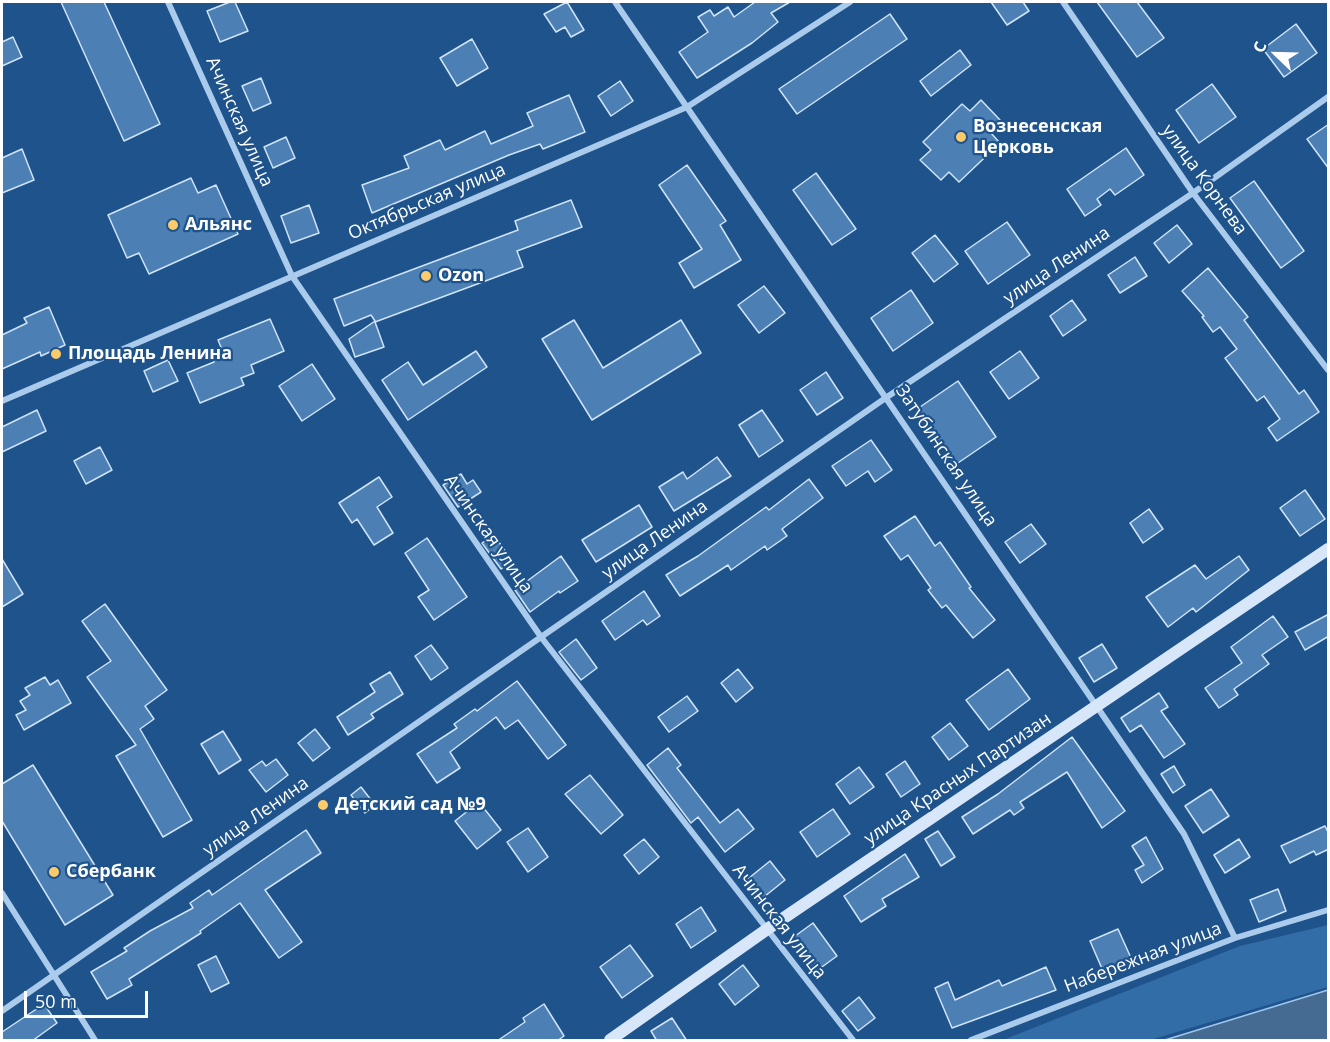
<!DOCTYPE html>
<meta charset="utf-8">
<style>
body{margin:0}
#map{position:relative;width:1330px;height:1042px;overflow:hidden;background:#1f538b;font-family:"Open Sans",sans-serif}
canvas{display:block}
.frame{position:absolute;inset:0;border:3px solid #fff;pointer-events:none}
.north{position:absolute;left:1246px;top:24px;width:60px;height:60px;-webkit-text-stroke:4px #1f538b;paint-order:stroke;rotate:293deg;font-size:16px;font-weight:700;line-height:24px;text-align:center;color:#fff}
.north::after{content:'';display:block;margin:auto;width:21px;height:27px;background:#fff;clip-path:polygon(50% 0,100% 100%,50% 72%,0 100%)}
.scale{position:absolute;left:24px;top:991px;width:124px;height:27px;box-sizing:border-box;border:3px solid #fff;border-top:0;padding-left:8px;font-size:18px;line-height:21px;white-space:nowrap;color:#fff;-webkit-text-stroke:4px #1f538b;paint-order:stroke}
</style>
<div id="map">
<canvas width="1330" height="1042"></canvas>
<div class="frame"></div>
<div class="north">С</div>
<div class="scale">50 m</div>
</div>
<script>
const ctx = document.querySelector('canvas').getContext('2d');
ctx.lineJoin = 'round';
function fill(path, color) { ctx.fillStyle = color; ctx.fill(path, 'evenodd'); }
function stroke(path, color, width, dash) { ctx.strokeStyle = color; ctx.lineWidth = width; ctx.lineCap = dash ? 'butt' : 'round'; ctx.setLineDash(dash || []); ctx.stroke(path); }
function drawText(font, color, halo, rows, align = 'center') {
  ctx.font = font + ' "Open Sans",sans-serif'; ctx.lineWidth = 4.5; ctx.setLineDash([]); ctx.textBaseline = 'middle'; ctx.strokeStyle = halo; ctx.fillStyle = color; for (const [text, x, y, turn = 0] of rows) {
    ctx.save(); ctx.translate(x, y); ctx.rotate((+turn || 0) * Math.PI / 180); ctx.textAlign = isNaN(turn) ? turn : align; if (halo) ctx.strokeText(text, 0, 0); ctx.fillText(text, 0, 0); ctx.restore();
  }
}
fill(new Path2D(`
 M 1328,925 L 1328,987 L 1150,1040 L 1003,1040 L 1240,946 Z`), '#336da8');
const water = new Path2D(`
 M 1328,990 L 1328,1040 L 1165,1040 Z`);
fill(water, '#466b93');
stroke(water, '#9fc7ed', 1.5);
const building = new Path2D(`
 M 61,2 L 104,2 L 160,124 L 124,141 Z
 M 230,2 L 235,2 L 248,31 L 220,42 L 207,11 Z
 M 567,2 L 584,30 L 571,37 L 565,27 L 556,32 L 544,14 Z
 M 755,2 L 790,2 L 771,13 L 778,22 L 752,43 L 697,78 L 679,52 L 708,32 L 698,17 L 710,10 L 714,16 L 728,7 L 734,17 Z
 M 991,2 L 1023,2 L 1029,11 L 1007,25 Z
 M 1097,2 L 1137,2 L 1164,38 L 1137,57 Z
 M 890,14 L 907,39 L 797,114 L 779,89 Z
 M 1296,24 L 1317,53 L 1284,77 L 1263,49 Z
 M 13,37 L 22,57 L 2,66 L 2,42 Z
 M 472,39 L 488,68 L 457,86 L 440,58 Z
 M 960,50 L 971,65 L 931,96 L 920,81 Z
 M 261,78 L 271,103 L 253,111 L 242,86 Z
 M 620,81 L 633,101 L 611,116 L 598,96 Z
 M 1212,84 L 1236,117 L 1199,143 L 1176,110 Z
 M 569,95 L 585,132 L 543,149 L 540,144 L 509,155 L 372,213 L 362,185 L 409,168 L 404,156 L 440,140 L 445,150 L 485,131 L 491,144 L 533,126 L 527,113 Z
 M 981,100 L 1001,121 L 990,132 L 1000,143 L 959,182 L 949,172 L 941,180 L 920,160 L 931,150 L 923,142 L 962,104 L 970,111 Z
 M 1329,124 L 1329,169 L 1307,139 Z
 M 286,137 L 295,158 L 273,168 L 264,147 Z
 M 1126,148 L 1144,175 L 1115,195 L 1110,189 L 1097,199 L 1101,205 L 1085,216 L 1067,189 Z
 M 22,149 L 34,180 L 2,193 L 2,158 Z
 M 687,165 L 726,221 L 720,225 L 741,260 L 694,288 L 679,263 L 702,249 L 659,185 Z
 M 816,173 L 856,229 L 832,245 L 793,190 Z
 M 191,178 L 198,193 L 216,185 L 238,234 L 149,274 L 139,253 L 127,258 L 108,215 Z
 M 1254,181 L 1304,251 L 1281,268 L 1230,198 Z
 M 571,200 L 582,227 L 517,251 L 523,267 L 375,322 L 384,347 L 355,357 L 349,339 L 375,321 L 371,315 L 344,326 L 334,299 L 518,230 L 515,221 Z
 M 309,205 L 319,233 L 291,243 L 281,216 Z
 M 1007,222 L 1030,255 L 988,284 L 965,251 Z
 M 1177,225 L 1192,244 L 1169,263 L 1154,243 Z
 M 935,235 L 958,264 L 934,282 L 912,253 Z
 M 1135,257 L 1147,276 L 1120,293 L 1108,275 Z
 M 1208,268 L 1248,317 L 1244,320 L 1299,394 L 1304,390 L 1319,412 L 1277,441 L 1268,428 L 1280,419 L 1264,396 L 1257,401 L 1225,358 L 1237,349 L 1220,327 L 1213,332 L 1202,317 L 1204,316 L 1182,291 Z
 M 764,286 L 785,313 L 759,333 L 738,305 Z
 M 911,290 L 933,323 L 893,351 L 871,318 Z
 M 1072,300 L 1086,320 L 1063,336 L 1050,316 Z
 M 49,307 L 65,345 L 41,356 L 40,352 L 2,369 L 2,335 L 27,323 L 24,318 Z
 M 270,319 L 284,351 L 251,365 L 254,373 L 241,378 L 244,385 L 200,403 L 187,373 L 214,362 L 212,356 L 223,352 L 218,340 Z
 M 574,320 L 603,368 L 681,320 L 701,353 L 592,420 L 542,339 Z
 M 476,351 L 487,367 L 408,420 L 382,380 L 408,362 L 423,385 Z
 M 1020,351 L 1039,378 L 1009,399 L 990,372 Z
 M 168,360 L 178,381 L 153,392 L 144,371 Z
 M 312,364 L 335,399 L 302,421 L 279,386 Z
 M 826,372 L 843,398 L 817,415 L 800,390 Z
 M 958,381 L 996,437 L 955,465 L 917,409 Z
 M 37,410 L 46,431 L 2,452 L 2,427 Z
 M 762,410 L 783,441 L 759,457 L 739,425 Z
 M 871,440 L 892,470 L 875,482 L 868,471 L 846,486 L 832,466 Z
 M 100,447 L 112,470 L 86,484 L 74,461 Z
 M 717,457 L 731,476 L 674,511 L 659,487 L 683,472 L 687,479 Z
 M 461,474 L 467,484 L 473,480 L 481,492 L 458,507 L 443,485 Z
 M 379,477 L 392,497 L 377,507 L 393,533 L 374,545 L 357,519 L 352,523 L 339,503 Z
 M 809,479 L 823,498 L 782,529 L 787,536 L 767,550 L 765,546 L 731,570 L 728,565 L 680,596 L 666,575 L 698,556 L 766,507 L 769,510 Z
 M 1305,490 L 1325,519 L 1300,536 L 1280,508 Z
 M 639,505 L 652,527 L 596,562 L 582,540 Z
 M 1149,509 L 1163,529 L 1143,543 L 1130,523 Z
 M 915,516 L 935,546 L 940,542 L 971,587 L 969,588 L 995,620 L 973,638 L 946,605 L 942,608 L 928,590 L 931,588 L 908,555 L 901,560 L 884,536 Z
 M 1031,524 L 1046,544 L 1020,563 L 1005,542 Z
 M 494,535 L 512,561 L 501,569 L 482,543 Z
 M 427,538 L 467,597 L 434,620 L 418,597 L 429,590 L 405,553 Z
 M 561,556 L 578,581 L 560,593 L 559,591 L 530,612 L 515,590 Z
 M 1239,556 L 1249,570 L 1196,612 L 1193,608 L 1168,627 L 1146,597 L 1195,565 L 1206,579 Z
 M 2,559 L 23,594 L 2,607 Z
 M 644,591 L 660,616 L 647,625 L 643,620 L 615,640 L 602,621 Z
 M 105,604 L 167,690 L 145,706 L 154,719 L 140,729 L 192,820 L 163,837 L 116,756 L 136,745 L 87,677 L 111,661 L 82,621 Z
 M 1329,614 L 1329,636 L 1305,650 L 1295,632 Z
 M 1273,616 L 1288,637 L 1262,655 L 1269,664 L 1234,689 L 1238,695 L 1219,708 L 1205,688 L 1242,663 L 1231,647 Z
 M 576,639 L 597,668 L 581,680 L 559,652 Z
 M 1102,644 L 1117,668 L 1094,682 L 1079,658 Z
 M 431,645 L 448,668 L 431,680 L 415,656 Z
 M 738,669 L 753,688 L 736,702 L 721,683 Z
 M 1008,669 L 1030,699 L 989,730 L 966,700 Z
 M 390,672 L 403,694 L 371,714 L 374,718 L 348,735 L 337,717 L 375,692 L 370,684 Z
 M 45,677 L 50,685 L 58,680 L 71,703 L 24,730 L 16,715 L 26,710 L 20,701 L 30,695 L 25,688 Z
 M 517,681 L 566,745 L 548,759 L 518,720 L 505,729 L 496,717 L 450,752 L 460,768 L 437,783 L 417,754 L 457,728 L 454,724 L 475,709 L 477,711 Z
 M 1159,693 L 1168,707 L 1161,711 L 1185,744 L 1164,758 L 1141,725 L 1130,732 L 1121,718 Z
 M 687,696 L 698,711 L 669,732 L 658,717 Z
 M 950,723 L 968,746 L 949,760 L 932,737 Z
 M 315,729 L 330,748 L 313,761 L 298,743 Z
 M 223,731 L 241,760 L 219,774 L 201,744 Z
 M 1072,737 L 1125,811 L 1102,828 L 1067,772 L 1020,802 L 1024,808 L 1014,815 L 1010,810 L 973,834 L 962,817 L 998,794 Z
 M 668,748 L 681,765 L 677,768 L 720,823 L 738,809 L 754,829 L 725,852 L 698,817 L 691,823 L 647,765 Z
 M 276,759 L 288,775 L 266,792 L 249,770 L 262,761 L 266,766 Z
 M 905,761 L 920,784 L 901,797 L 886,774 Z
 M 33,765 L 113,895 L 65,925 L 2,821 L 2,784 Z
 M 1174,766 L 1185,785 L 1173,793 L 1161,774 Z
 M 859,767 L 874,787 L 850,804 L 836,784 Z
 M 590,775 L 623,815 L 601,834 L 565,794 Z
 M 361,787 L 375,805 L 365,813 L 351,795 Z
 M 1211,789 L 1229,816 L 1203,833 L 1185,806 Z
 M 479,802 L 501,830 L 477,849 L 455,821 Z
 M 833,809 L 850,834 L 817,857 L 800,832 Z
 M 1325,826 L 1329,834 L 1329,849 L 1316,855 L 1314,851 L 1290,863 L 1281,846 Z
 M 528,828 L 548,857 L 528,872 L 507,842 Z
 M 306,830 L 321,853 L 265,890 L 302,942 L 279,958 L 240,903 L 200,931 L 201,933 L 129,979 L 132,985 L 107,999 L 91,972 L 127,951 L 124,948 L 150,931 L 193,908 L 190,903 L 209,890 L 212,895 Z
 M 938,831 L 955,857 L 941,866 L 925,839 Z
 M 1146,837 L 1163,869 L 1142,883 L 1135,870 L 1144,865 L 1132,846 Z
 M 644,839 L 659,857 L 639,874 L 624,855 Z
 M 1239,839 L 1250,857 L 1225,873 L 1214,855 Z
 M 905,854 L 919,877 L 882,899 L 886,906 L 861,922 L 844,896 Z
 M 770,861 L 785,880 L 759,901 L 744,882 Z
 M 1278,889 L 1286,911 L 1259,922 L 1250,900 Z
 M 701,907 L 716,931 L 691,948 L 676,924 Z
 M 813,923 L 837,956 L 815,972 L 791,939 Z
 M 1118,929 L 1131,958 L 1103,971 L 1090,941 Z
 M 630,945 L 653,976 L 622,998 L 600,967 Z
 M 216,956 L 229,983 L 211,992 L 198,965 Z
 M 743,965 L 759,986 L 735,1005 L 719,984 Z
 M 1046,967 L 1056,990 L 952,1028 L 935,988 L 948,982 L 955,1000 L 999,980 L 1002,986 Z
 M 859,997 L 875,1018 L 858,1031 L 842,1011 Z
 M 44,1004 L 57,1023 L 32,1041 L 2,1041 L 2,1032 Z
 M 544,1004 L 564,1036 L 557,1041 L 497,1041 L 525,1022 L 523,1018 Z
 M 672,1018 L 687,1041 L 657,1041 L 651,1031 Z`);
fill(building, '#4c7fb4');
stroke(building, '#d0e4f8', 1.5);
stroke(new Path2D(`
 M 168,2 L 292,276 L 541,637 L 853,1040
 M 615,2 L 1184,834 L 1235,938
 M 1063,2 L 1193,193 L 1328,370
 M 2,401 L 687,107 L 850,2
 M 2,893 L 95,1040
 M 2,1011 L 887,397 L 1193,193 L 1328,97
 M 971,1040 L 1235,938 L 1328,910`), '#abcbec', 6);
stroke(new Path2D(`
 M 610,1040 L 766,930 L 1328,549`), '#d7e7f9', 12);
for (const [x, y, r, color] of [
 [961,137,6,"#faca6b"],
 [173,225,6,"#faca6b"],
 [426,276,6,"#faca6b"],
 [56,354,6,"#faca6b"],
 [323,805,6,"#faca6b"],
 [54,872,6,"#faca6b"]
]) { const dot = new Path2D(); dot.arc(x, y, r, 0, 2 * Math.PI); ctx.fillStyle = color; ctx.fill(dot); stroke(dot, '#1f538b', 2); }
drawText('18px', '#fff', '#1f538b', [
 ["Ачинская улица",239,122,66],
 ["улица Корнева",1204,180,54],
 ["Октябрьская улица",427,202,-23],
 ["улица Ленина",1057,266,-34],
 ["Затубинская улица",946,456,56],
 ["Ачинская улица",488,534,55],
 ["улица Ленина",655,540,-35],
 ["улица Красных Партизан",958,779,-34],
 ["улица Ленина",256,817,-35],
 ["Ачинская улица",779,922,52],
 ["Набережная улица",1143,958,-21]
]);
drawText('bold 18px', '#fff', '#1f538b', [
 ["Вознесенская",973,127],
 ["Церковь",973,148],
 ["Альянс",185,225],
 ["Ozon",438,276],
 ["Площадь Ленина",68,354],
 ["Детский сад №9",335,805],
 ["Сбербанк",66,872]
], 'left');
</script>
